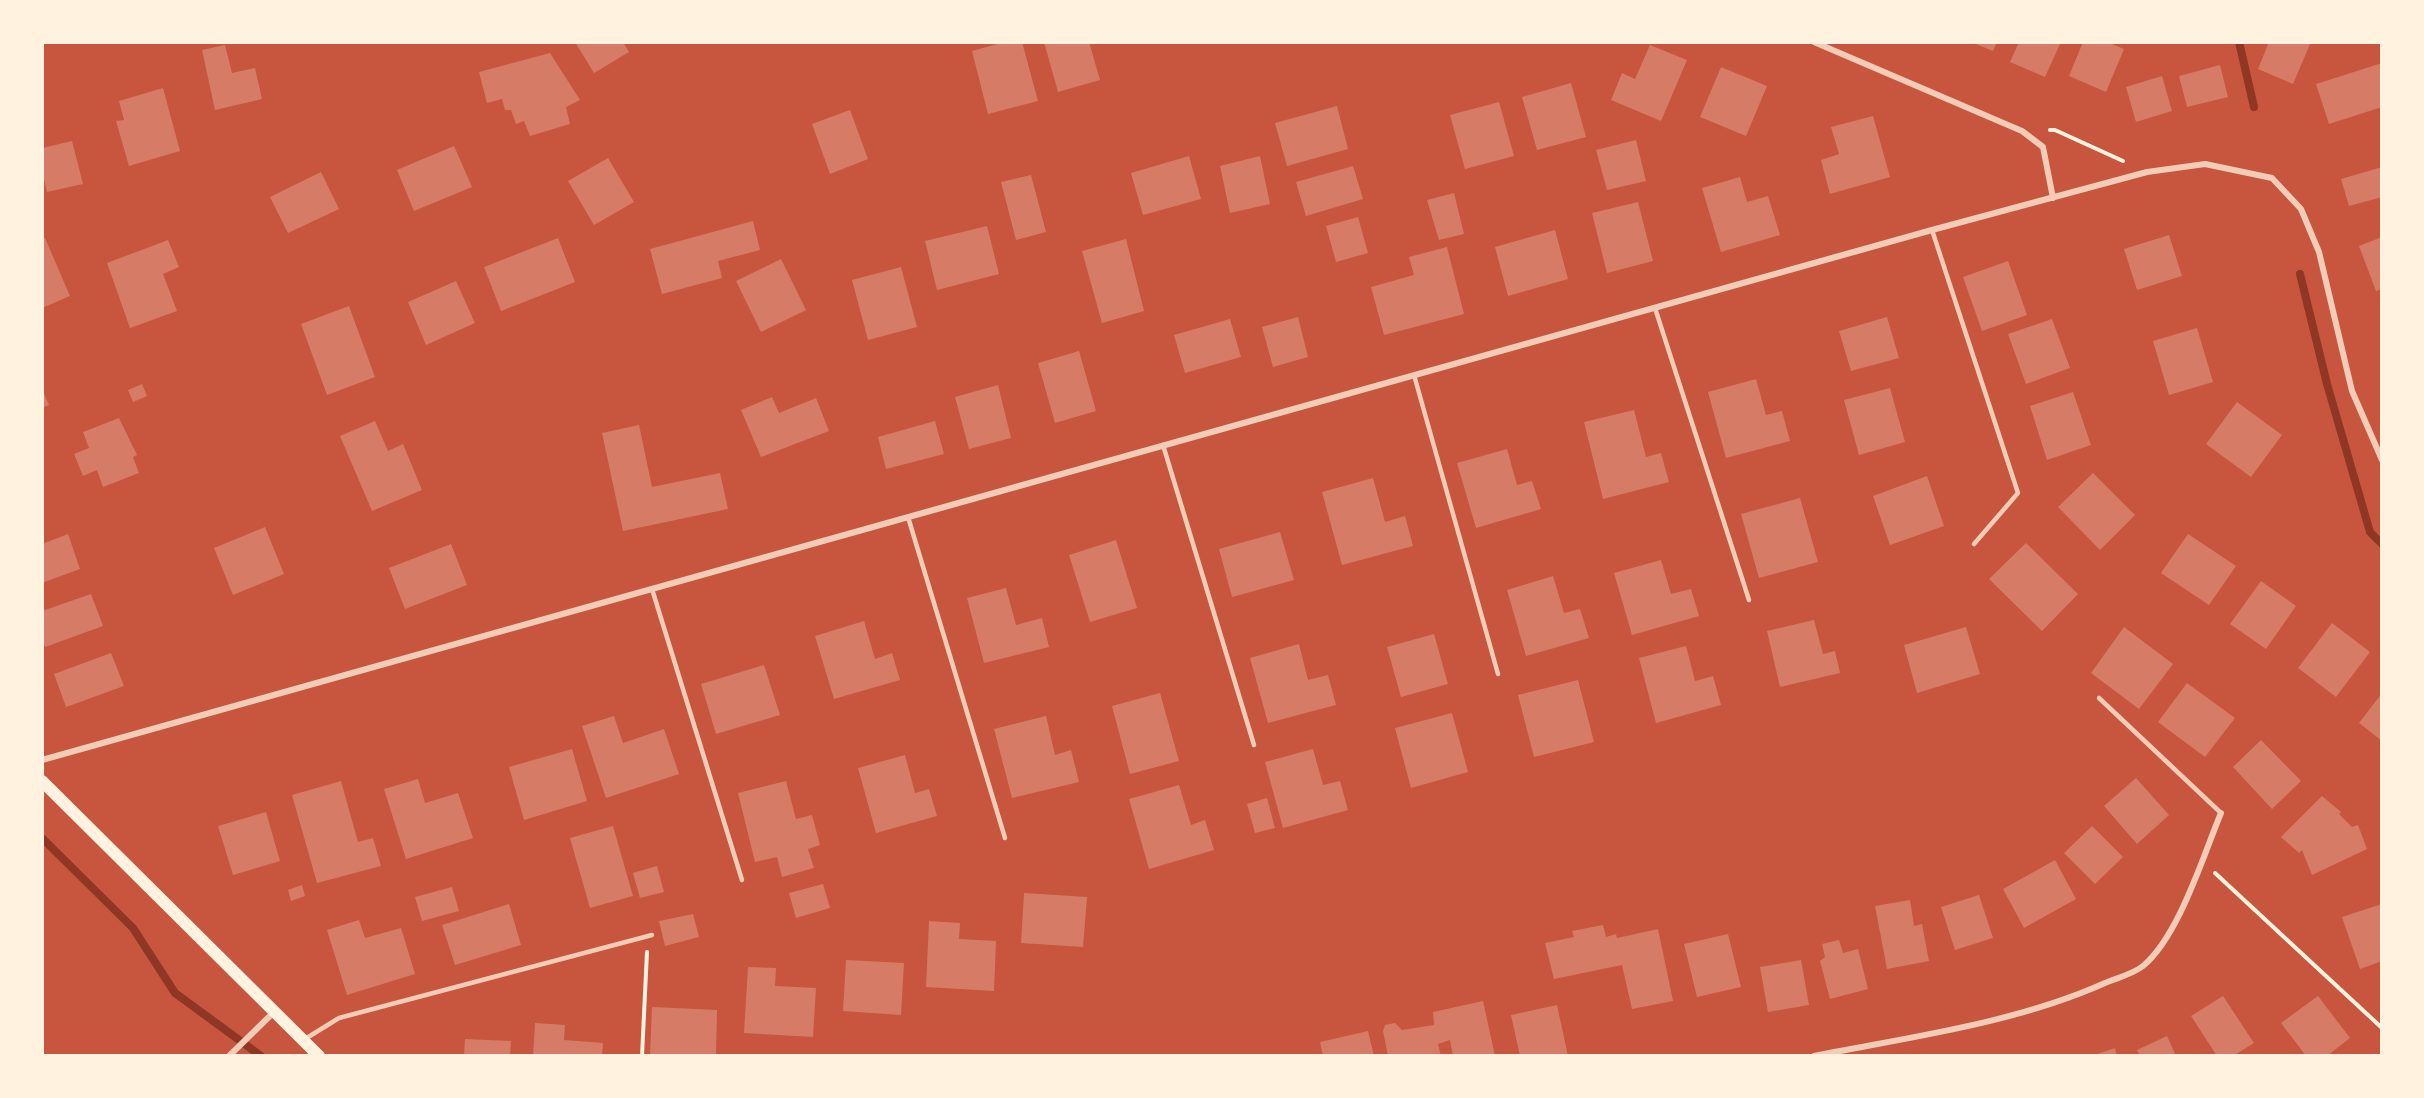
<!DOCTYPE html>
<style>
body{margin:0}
#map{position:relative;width:2424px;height:1098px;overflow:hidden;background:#c8553d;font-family:"IBM Plex Sans",sans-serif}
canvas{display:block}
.frame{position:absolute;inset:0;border:44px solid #fff3e0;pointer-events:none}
</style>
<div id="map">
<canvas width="2424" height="1098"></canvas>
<div class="frame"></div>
</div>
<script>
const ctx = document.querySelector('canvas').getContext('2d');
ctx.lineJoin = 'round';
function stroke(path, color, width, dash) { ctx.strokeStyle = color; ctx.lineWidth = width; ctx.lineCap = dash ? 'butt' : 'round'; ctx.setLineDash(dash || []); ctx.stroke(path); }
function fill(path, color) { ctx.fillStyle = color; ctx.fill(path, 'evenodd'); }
stroke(new Path2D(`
 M 2239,42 L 2254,107
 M 2300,274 L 2327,384 L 2370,532 L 2382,544
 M 42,838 L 133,928 L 175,993 L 261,1056`), '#8f3625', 8);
fill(new Path2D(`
 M 575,42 L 623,42 L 629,52 L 594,73 Z
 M 1005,42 L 1022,42 L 1038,101 L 988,114 L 972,51 Z
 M 1044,42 L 1089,42 L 1100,80 L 1058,92 Z
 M 1971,42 L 1997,42 L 1993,51 Z
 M 2019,42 L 2060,44 L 2045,77 L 2010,62 Z
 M 2083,42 L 2107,42 L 2124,49 L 2106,92 L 2069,76 Z
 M 2269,42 L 2304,42 L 2310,44 L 2293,84 L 2258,69 Z
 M 225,45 L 232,73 L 255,68 L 262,99 L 215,110 L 202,50 Z
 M 1650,45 L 1687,60 L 1661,121 L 1611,100 L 1622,73 L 1635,79 Z
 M 550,53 L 580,100 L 566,107 L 570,124 L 530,136 L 524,121 L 516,124 L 511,110 L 505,110 L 502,99 L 487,103 L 479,72 Z
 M 2382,63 L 2382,107 L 2329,124 L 2316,84 Z
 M 2220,65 L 2228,97 L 2187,107 L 2179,76 Z
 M 1721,67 L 1767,86 L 1746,136 L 1700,117 Z
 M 2162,76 L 2172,111 L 2136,122 L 2126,87 Z
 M 1571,83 L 1586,137 L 1537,150 L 1522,97 Z
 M 163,88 L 180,151 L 129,166 L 116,121 L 124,120 L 119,101 Z
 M 1499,102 L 1514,156 L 1465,169 L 1450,115 Z
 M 1337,106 L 1348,149 L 1287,166 L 1275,123 Z
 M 850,110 L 868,159 L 830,174 L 812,124 Z
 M 1873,116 L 1890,177 L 1830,194 L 1821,160 L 1839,154 L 1831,127 Z
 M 1636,140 L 1646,181 L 1607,190 L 1596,150 Z
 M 72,141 L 83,184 L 47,192 L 42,172 L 42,148 Z
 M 454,146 L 472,187 L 414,211 L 397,170 Z
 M 1189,156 L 1201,199 L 1143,215 L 1131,173 Z
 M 1260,156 L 1270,204 L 1230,213 L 1220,166 Z
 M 608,158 L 634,202 L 594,225 L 568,181 Z
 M 1353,166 L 1363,199 L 1306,216 L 1296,182 Z
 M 2382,167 L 2382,197 L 2349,206 L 2341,179 Z
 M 321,172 L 339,209 L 288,233 L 270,197 Z
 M 1031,175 L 1046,232 L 1016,240 L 1001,182 Z
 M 1740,177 L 1747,202 L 1768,196 L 1780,235 L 1721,252 L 1702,188 Z
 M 1454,193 L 1464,234 L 1439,240 L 1427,200 Z
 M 1638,202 L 1653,261 L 1607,273 L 1592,213 Z
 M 1358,217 L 1368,253 L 1336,262 L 1326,226 Z
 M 753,221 L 760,250 L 718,261 L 722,278 L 662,294 L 650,249 Z
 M 987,226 L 999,274 L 937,290 L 925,241 Z
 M 1555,230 L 1568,279 L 1508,296 L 1495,247 Z
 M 2169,235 L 2182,276 L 2137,290 L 2124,249 Z
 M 2382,237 L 2382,289 L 2376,291 L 2359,246 Z
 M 45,238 L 70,296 L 42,308 L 42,239 Z
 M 558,238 L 575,282 L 501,311 L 484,267 Z
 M 1126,239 L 1144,311 L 1102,323 L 1082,251 Z
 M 168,240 L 179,267 L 163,274 L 177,311 L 130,328 L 107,263 Z
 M 1447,247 L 1464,314 L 1384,335 L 1371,287 L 1414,275 L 1409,257 Z
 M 781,259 L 806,310 L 761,332 L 736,281 Z
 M 2008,261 L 2027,315 L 1982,331 L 1963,277 Z
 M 901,267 L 917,327 L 868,340 L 852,280 Z
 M 456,281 L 475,323 L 426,345 L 408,302 Z
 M 349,306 L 375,377 L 327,395 L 301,324 Z
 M 1298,317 L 1308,357 L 1273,367 L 1262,327 Z
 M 1887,317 L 1899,358 L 1851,371 L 1839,331 Z
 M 1230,319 L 1241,357 L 1185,373 L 1174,335 Z
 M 2052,319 L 2070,368 L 2026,384 L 2008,334 Z
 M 2197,328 L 2213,382 L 2169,395 L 2153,341 Z
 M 1079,351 L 1096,411 L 1055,423 L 1038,363 Z
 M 1756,379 L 1766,415 L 1782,411 L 1790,441 L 1726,458 L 1708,392 Z
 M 142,384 L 147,396 L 133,402 L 128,390 Z
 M 998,385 L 1011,438 L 969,449 L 955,397 Z
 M 1890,388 L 1905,442 L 1859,455 L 1844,400 Z
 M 42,389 L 49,405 L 42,408 Z
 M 2073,392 L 2091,445 L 2047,460 L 2030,406 Z
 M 772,397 L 779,413 L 816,398 L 829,431 L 761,457 L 741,410 Z
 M 2237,402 L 2282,435 L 2251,477 L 2206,444 Z
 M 1634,410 L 1646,457 L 1661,453 L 1669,482 L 1603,499 L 1584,422 Z
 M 119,418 L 137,455 L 133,457 L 139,473 L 103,487 L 97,470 L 83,476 L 74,454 L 89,448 L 83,432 Z
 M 375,421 L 388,451 L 403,444 L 422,490 L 372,511 L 340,436 Z
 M 935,421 L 944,454 L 886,469 L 878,437 Z
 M 639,425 L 652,487 L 720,473 L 728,509 L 623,531 L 602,433 Z
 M 1507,449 L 1517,485 L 1532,481 L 1541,509 L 1476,528 L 1457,463 Z
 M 2093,473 L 2135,515 L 2100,550 L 2058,507 Z
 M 1927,476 L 1944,526 L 1890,545 L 1873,496 Z
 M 1373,478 L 1385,522 L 1405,516 L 1413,546 L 1342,565 L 1322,492 Z
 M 1800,498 L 1818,562 L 1759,578 L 1741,514 Z
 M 265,527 L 284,574 L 233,595 L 214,548 Z
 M 1280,532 L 1294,580 L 1232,597 L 1219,549 Z
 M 68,534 L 80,569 L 42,583 L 42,544 Z
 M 2188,534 L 2236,566 L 2209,605 L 2161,573 Z
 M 1116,540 L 1137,608 L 1090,622 L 1069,555 Z
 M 2026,543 L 2078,594 L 2042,631 L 1989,579 Z
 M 451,544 L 467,585 L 405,609 L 389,568 Z
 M 1661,560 L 1671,594 L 1691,589 L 1699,616 L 1632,635 L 1614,573 Z
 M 1553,576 L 1564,613 L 1580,609 L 1589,638 L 1526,656 L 1507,590 Z
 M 2261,581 L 2296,606 L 2266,649 L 2230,624 Z
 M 1006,588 L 1016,625 L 1042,618 L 1049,647 L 984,663 L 967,598 Z
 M 91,594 L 103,626 L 45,647 L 42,639 L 42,611 Z
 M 1814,620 L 1823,654 L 1835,651 L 1840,673 L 1780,687 L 1767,631 Z
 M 864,621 L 875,659 L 892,653 L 900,680 L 834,699 L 815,636 Z
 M 2332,623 L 2370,652 L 2336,697 L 2298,668 Z
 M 1966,627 L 1980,674 L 1917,693 L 1904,645 Z
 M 2124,627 L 2173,664 L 2139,709 L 2091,673 Z
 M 1434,634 L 1448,684 L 1401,697 L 1387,647 Z
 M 1299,644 L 1308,680 L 1328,675 L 1336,705 L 1268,723 L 1250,658 Z
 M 1686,646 L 1695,681 L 1713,676 L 1721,705 L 1656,723 L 1639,658 Z
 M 111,653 L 124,686 L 66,707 L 54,674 Z
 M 764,665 L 780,715 L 716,734 L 701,684 Z
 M 1578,680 L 1594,742 L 1534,757 L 1518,695 Z
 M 2187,683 L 2235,718 L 2205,757 L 2158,722 Z
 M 1160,693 L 1179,761 L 1130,774 L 1112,706 Z
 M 2382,693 L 2382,741 L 2359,723 Z
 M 1452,713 L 1468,772 L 1411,788 L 1395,728 Z
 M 614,716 L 623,743 L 664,729 L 679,774 L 606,798 L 582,726 Z
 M 1046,716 L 1055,755 L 1071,750 L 1079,782 L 1012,798 L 994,729 Z
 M 2261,740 L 2301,781 L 2272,809 L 2233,767 Z
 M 572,749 L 587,801 L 524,820 L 509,767 Z
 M 1313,749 L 1323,785 L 1340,781 L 1348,810 L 1283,828 L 1265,762 Z
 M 905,755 L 915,793 L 929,789 L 937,816 L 876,833 L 858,768 Z
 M 2136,778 L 2169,815 L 2137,844 L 2104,806 Z
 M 418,779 L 425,803 L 458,793 L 473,838 L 406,859 L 384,789 Z
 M 341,781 L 358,842 L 373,838 L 381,866 L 317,883 L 292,795 Z
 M 786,781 L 796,819 L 812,815 L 820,845 L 808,849 L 814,868 L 782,877 L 777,857 L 755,862 L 738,793 Z
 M 1179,785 L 1191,825 L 1205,820 L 1214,850 L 1149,869 L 1129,799 Z
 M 2322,796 L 2341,812 L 2339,814 L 2352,827 L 2358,825 L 2367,849 L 2312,875 L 2302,850 L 2299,853 L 2281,837 Z
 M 1267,798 L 1275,828 L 1255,833 L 1247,804 Z
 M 266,812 L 280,861 L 233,875 L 218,826 Z
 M 613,826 L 633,896 L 590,908 L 570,838 Z
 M 2092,826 L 2123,857 L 2095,884 L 2064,853 Z
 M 2055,860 L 2076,899 L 2024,928 L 2003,889 Z
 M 657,866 L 664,892 L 640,898 L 633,873 Z
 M 823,884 L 830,908 L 796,918 L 789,893 Z
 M 302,885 L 305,896 L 291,901 L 288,890 Z
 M 452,887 L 459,911 L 422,921 L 415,897 Z
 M 1024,893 L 1087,897 L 1083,947 L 1021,943 Z
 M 1979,895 L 1993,938 L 1955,950 L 1941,907 Z
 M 1910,900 L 1914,926 L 1922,924 L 1929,961 L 1887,969 L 1875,906 Z
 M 509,904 L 521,945 L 455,965 L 442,925 Z
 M 2382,904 L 2382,961 L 2360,969 L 2342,917 Z
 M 693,914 L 699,937 L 665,946 L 659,921 Z
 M 359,920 L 365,938 L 401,928 L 415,974 L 347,995 L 327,930 Z
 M 929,921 L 960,923 L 959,939 L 996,941 L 994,991 L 926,987 Z
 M 1603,925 L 1606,937 L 1616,934 L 1617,938 L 1658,929 L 1673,1001 L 1632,1009 L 1622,965 L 1554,979 L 1545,943 L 1574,937 L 1572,931 Z
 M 1728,934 L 1741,987 L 1697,997 L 1684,944 Z
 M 1839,940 L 1843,953 L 1858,949 L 1868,989 L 1830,999 L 1820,961 L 1825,957 L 1822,944 Z
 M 846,960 L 904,963 L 901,1015 L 843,1011 Z
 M 1801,960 L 1809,1005 L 1768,1012 L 1760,967 Z
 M 748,967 L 776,968 L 775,986 L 816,988 L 813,1037 L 744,1033 Z
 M 2223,996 L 2254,1043 L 2233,1056 L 2217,1056 L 2191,1016 Z
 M 2318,996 L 2350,1038 L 2327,1056 L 2306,1056 L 2281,1023 Z
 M 1483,1001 L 1495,1056 L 1453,1056 L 1450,1040 L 1438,1044 L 1441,1056 L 1388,1056 L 1383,1031 L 1385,1025 L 1395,1023 L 1402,1030 L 1434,1025 L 1433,1012 Z
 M 1557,1005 L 1568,1056 L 1520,1056 L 1511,1015 Z
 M 652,1007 L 717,1010 L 716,1056 L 650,1056 Z
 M 535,1023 L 565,1025 L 564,1040 L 603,1043 L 602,1056 L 533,1056 Z
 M 1368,1031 L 1374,1056 L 1323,1056 L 1320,1042 Z
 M 2167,1036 L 2176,1056 L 2140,1056 L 2137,1050 Z
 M 465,1039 L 511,1041 L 510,1056 L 464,1056 Z
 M 2115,1048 L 2117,1056 L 2091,1056 Z`), '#d67c66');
stroke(new Path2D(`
 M 2050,130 L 2055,130 L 2123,161
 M 2215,873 L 2382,1028
 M 642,1056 L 647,952`), '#fff3e0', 4);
stroke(new Path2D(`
 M 1932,230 L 2018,493 L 1974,544
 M 1655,308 L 1749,600
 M 1414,375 L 1498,674
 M 1163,445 L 1254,745
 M 908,517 L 1005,838
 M 652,589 L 742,880
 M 2099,698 L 2221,813
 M 305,1039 L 339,1018 L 652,935`), '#f1ccb7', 4.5);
stroke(new Path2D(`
 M 1814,42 L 2022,131 L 2043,147 L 2053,198
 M 42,760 L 1932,230 L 2147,172 L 2205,164 L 2272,178 L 2301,209 L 2319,252 L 2352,391 L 2382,460
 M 229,1056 L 274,1012
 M 1814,1056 C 1910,1037 2016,1023 2105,983 C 2117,978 2133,974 2143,966 C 2179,936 2203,856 2221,813`), '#f1ccb7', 6);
stroke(new Path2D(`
 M 42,781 L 319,1056`), '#fff3e0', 12);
</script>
